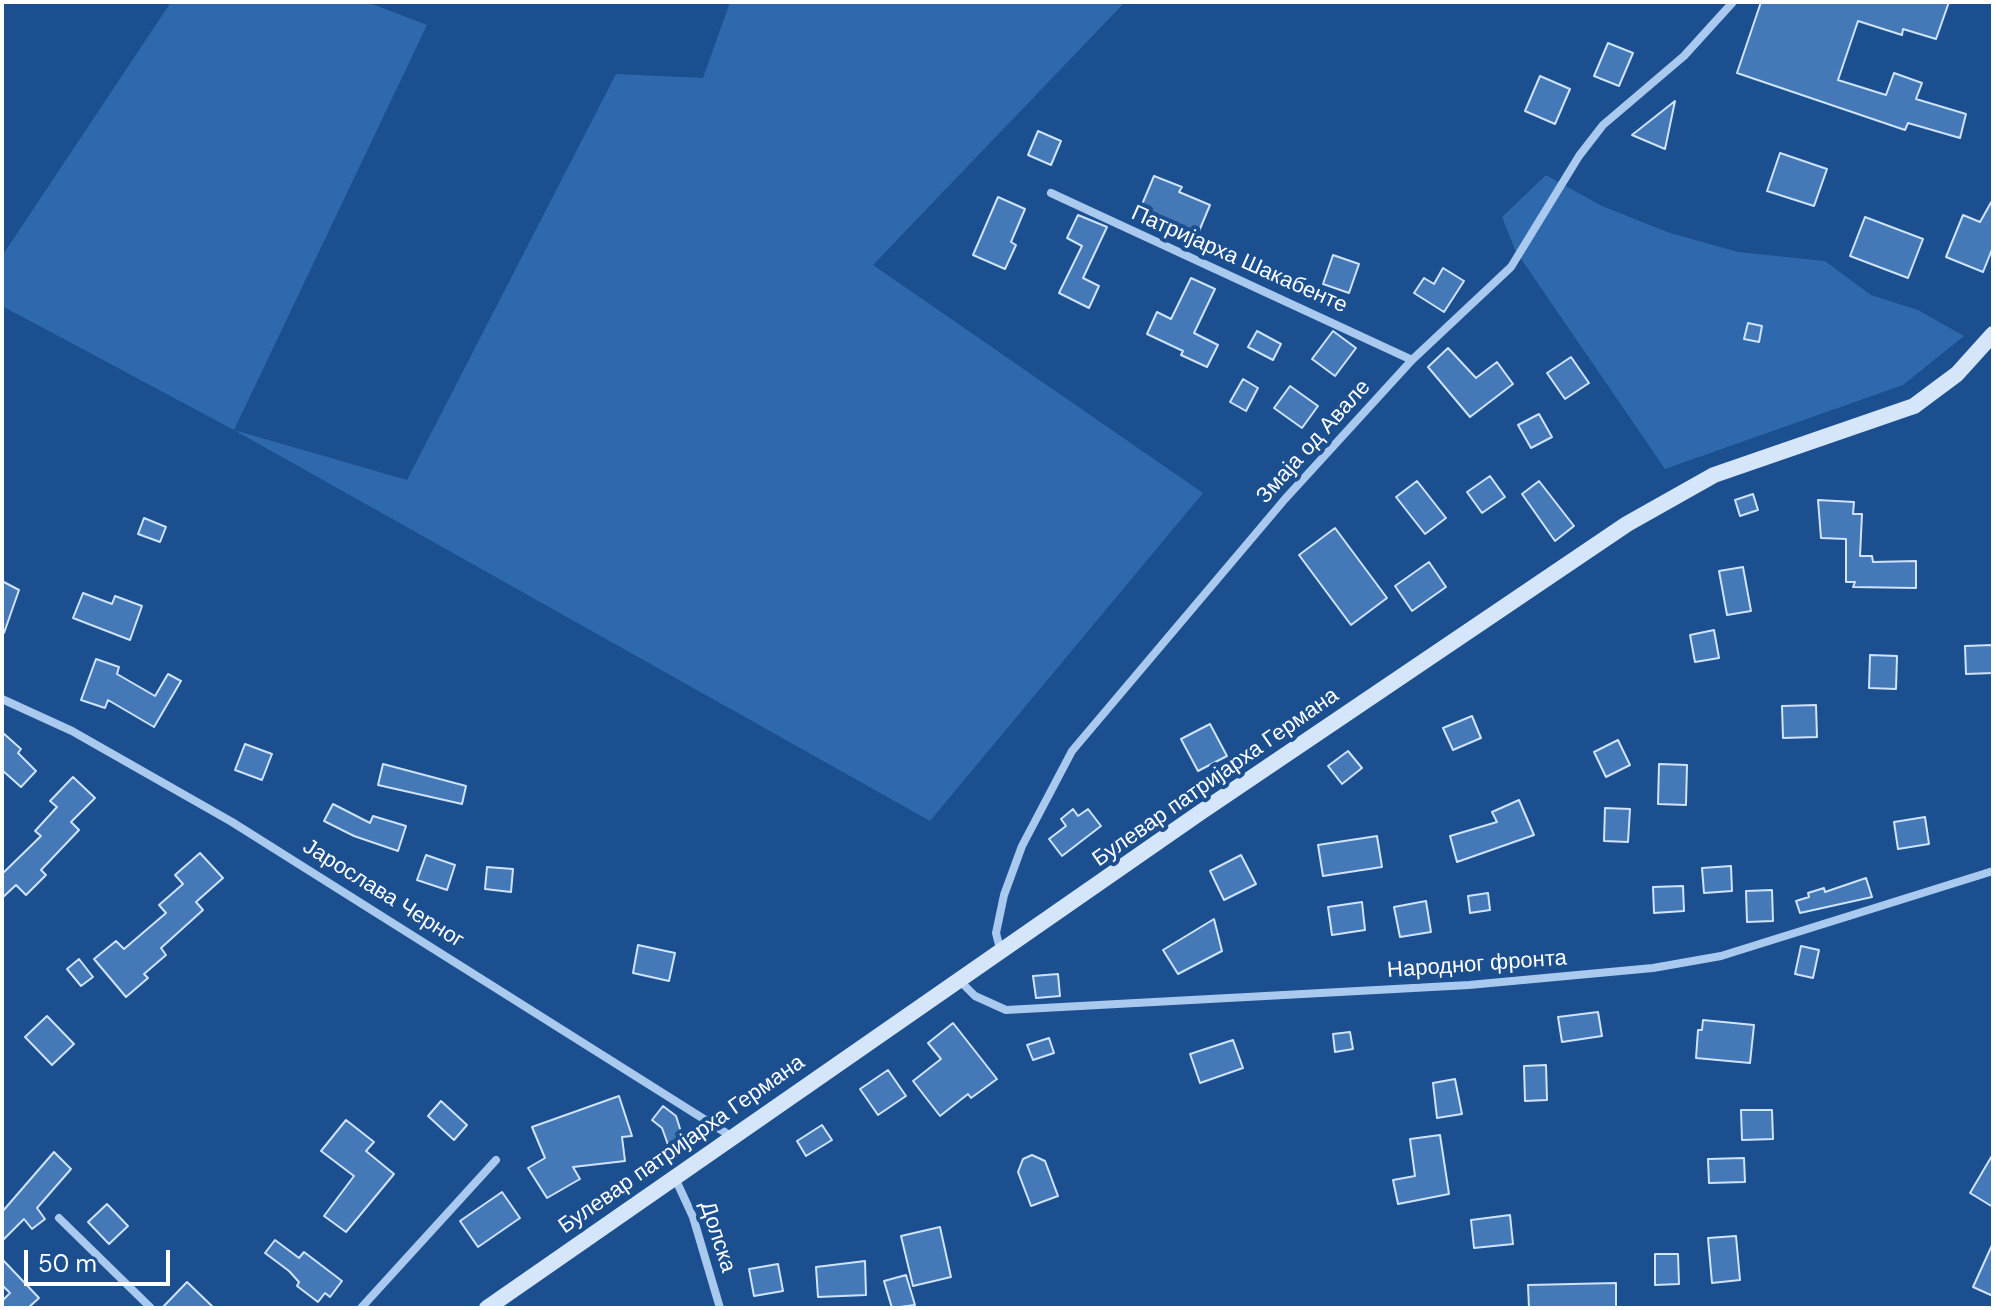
<!DOCTYPE html>
<meta charset="utf-8">
<style>
body{margin:0}
#map{position:relative;width:1995px;height:1310px;overflow:hidden;background:#1b4f8f;font-family:"DM Sans",sans-serif}
canvas{display:block}
.frame{position:absolute;inset:0;border:4px solid #fff;pointer-events:none}
.scale{position:absolute;left:24px;top:1250px;width:146px;height:36px;box-sizing:border-box;border:4px solid #fff;border-top:0;padding-left:10px;font-size:24px;line-height:28px;white-space:nowrap;color:#fff;-webkit-text-stroke:6px #1b4f8f;paint-order:stroke}
</style>
<div id="map">
<canvas width="1995" height="1310"></canvas>
<div class="frame"></div>
<div class="scale">50 m</div>
</div>
<script>
const ctx = document.querySelector('canvas').getContext('2d');
ctx.lineJoin = 'round';
function fill(path, color) { ctx.fillStyle = color; ctx.fill(path, 'evenodd'); }
function stroke(path, color, width, dash) { ctx.strokeStyle = color; ctx.lineWidth = width; ctx.lineCap = dash ? 'butt' : 'round'; ctx.setLineDash(dash || []); ctx.stroke(path); }
function drawText(font, color, halo, rows, align = 'center') {
  ctx.font = font + ' "DM Sans",sans-serif'; ctx.lineWidth = 8; ctx.setLineDash([]); ctx.textBaseline = 'middle'; ctx.strokeStyle = halo; ctx.fillStyle = color; for (const [text, x, y, turn = 0] of rows) {
    ctx.save(); ctx.translate(x, y); ctx.rotate((+turn || 0) * Math.PI / 180); ctx.textAlign = isNaN(turn) ? turn : align; if (halo) ctx.strokeText(text, 0, 0); ctx.fillText(text, 0, 0); ctx.restore();
  }
}
fill(new Path2D(`
 M 171,2 L 367,2 L 427,25 L 234,430 L 407,480 L 616,74 L 703,78 L 730,2 L 1125,2 L 873,265 L 1203,493 L 930,821 L 234,430 L 2,306 L 2,256 Z
 M 1546,175 L 1602,206 L 1667,232 L 1738,252 L 1825,261 L 1871,295 L 1918,310 L 1964,336 L 1903,385 L 1665,469 L 1515,250 L 1502,217 Z`), '#2e69ad');
const building = new Path2D(`
 M 1761,2 L 1949,2 L 1936,39 L 1903,29 L 1902,35 L 1858,21 L 1838,80 L 1886,95 L 1894,73 L 1922,83 L 1916,99 L 1966,114 L 1960,138 L 1908,123 L 1905,130 L 1737,73 Z
 M 1608,43 L 1633,53 L 1619,86 L 1594,76 Z
 M 1540,76 L 1570,89 L 1555,124 L 1525,111 Z
 M 1675,101 L 1665,149 L 1632,135 Z
 M 1038,131 L 1061,141 L 1051,165 L 1028,155 Z
 M 1780,153 L 1827,169 L 1814,206 L 1767,191 Z
 M 1154,176 L 1182,187 L 1179,192 L 1210,205 L 1197,236 L 1138,214 Z
 M 998,197 L 1025,209 L 1011,242 L 1016,245 L 1005,269 L 973,255 Z
 M 1993,199 L 1993,247 L 1983,272 L 1946,257 L 1963,215 L 1980,222 Z
 M 1078,215 L 1107,227 L 1083,278 L 1099,286 L 1089,308 L 1059,293 L 1082,246 L 1067,238 Z
 M 1865,217 L 1923,239 L 1908,278 L 1850,256 Z
 M 1333,255 L 1359,264 L 1349,293 L 1323,284 Z
 M 1443,268 L 1464,281 L 1444,312 L 1414,293 L 1424,278 L 1434,284 Z
 M 1191,278 L 1215,289 L 1194,333 L 1218,345 L 1207,367 L 1181,355 L 1183,351 L 1147,334 L 1157,312 L 1171,319 Z
 M 1748,323 L 1762,326 L 1759,342 L 1744,339 Z
 M 1257,331 L 1281,344 L 1273,360 L 1248,347 Z
 M 1333,331 L 1356,348 L 1335,376 L 1312,359 Z
 M 1448,348 L 1476,378 L 1497,362 L 1513,384 L 1470,417 L 1428,367 Z
 M 1571,357 L 1589,383 L 1565,399 L 1547,373 Z
 M 1243,379 L 1258,388 L 1246,411 L 1230,402 Z
 M 1290,386 L 1318,406 L 1302,428 L 1274,408 Z
 M 1539,414 L 1552,437 L 1531,448 L 1518,425 Z
 M 1490,476 L 1505,497 L 1482,513 L 1467,492 Z
 M 1417,481 L 1446,518 L 1425,534 L 1396,497 Z
 M 1539,481 L 1574,526 L 1555,541 L 1522,494 Z
 M 1753,494 L 1758,510 L 1740,516 L 1735,500 Z
 M 1818,500 L 1854,502 L 1853,514 L 1862,514 L 1860,556 L 1872,556 L 1873,562 L 1916,561 L 1916,588 L 1853,587 L 1855,582 L 1846,582 L 1846,539 L 1821,538 Z
 M 144,518 L 166,527 L 160,542 L 138,534 Z
 M 1335,528 L 1387,598 L 1351,625 L 1299,555 Z
 M 1429,562 L 1446,587 L 1412,611 L 1395,586 Z
 M 1743,567 L 1751,611 L 1727,615 L 1719,571 Z
 M 2,581 L 19,590 L 4,633 L 2,632 Z
 M 83,593 L 112,604 L 115,596 L 142,606 L 130,640 L 73,618 Z
 M 1714,630 L 1719,658 L 1695,662 L 1690,635 Z
 M 1993,645 L 1993,673 L 1966,674 L 1965,646 Z
 M 1870,655 L 1897,656 L 1896,689 L 1869,688 Z
 M 96,659 L 119,667 L 117,674 L 155,696 L 168,674 L 181,681 L 154,727 L 108,700 L 105,708 L 81,700 Z
 M 1816,705 L 1817,737 L 1783,738 L 1782,706 Z
 M 1472,716 L 1481,738 L 1453,750 L 1443,728 Z
 M 1210,724 L 1227,756 L 1198,771 L 1181,739 Z
 M 2,732 L 21,749 L 18,753 L 36,771 L 21,787 L 2,770 Z
 M 1618,740 L 1630,765 L 1606,777 L 1594,752 Z
 M 245,744 L 272,754 L 262,780 L 235,770 Z
 M 1348,751 L 1362,768 L 1342,784 L 1328,766 Z
 M 383,764 L 466,786 L 462,804 L 378,785 Z
 M 1659,764 L 1687,765 L 1686,805 L 1658,804 Z
 M 73,777 L 95,798 L 71,822 L 79,830 L 41,870 L 46,875 L 26,895 L 16,885 L 2,898 L 2,874 L 41,836 L 35,831 L 57,807 L 50,801 Z
 M 1519,800 L 1534,835 L 1457,862 L 1450,836 L 1497,822 L 1492,812 Z
 M 333,804 L 370,823 L 373,816 L 406,826 L 398,851 L 354,836 L 324,821 Z
 M 1605,808 L 1630,809 L 1628,842 L 1604,841 Z
 M 1073,809 L 1078,816 L 1088,809 L 1101,826 L 1062,856 L 1049,839 L 1066,826 L 1061,819 Z
 M 1925,817 L 1929,844 L 1898,849 L 1894,822 Z
 M 1377,836 L 1382,867 L 1323,876 L 1318,845 Z
 M 200,853 L 223,878 L 196,902 L 203,910 L 161,948 L 166,955 L 144,974 L 148,978 L 126,997 L 94,959 L 116,941 L 124,949 L 166,913 L 159,905 L 183,884 L 175,875 Z
 M 426,855 L 455,865 L 447,890 L 417,880 Z
 M 1241,855 L 1256,884 L 1224,900 L 1210,871 Z
 M 1731,866 L 1732,891 L 1704,893 L 1702,868 Z
 M 487,867 L 513,869 L 511,892 L 485,889 Z
 M 1866,878 L 1872,897 L 1800,913 L 1796,901 L 1809,897 L 1808,893 L 1824,888 L 1825,892 Z
 M 1683,886 L 1684,911 L 1654,913 L 1653,887 Z
 M 1772,890 L 1773,921 L 1747,922 L 1746,891 Z
 M 1488,893 L 1490,910 L 1470,913 L 1468,896 Z
 M 1426,901 L 1431,932 L 1400,937 L 1394,907 Z
 M 1362,902 L 1365,930 L 1332,935 L 1328,907 Z
 M 1214,919 L 1222,951 L 1178,974 L 1163,950 Z
 M 638,945 L 675,953 L 669,981 L 633,973 Z
 M 1801,946 L 1819,950 L 1813,978 L 1795,974 Z
 M 79,959 L 93,977 L 81,986 L 67,969 Z
 M 1058,974 L 1060,996 L 1036,998 L 1033,976 Z
 M 1598,1012 L 1602,1036 L 1562,1042 L 1558,1017 Z
 M 47,1016 L 74,1044 L 52,1065 L 25,1037 Z
 M 1703,1020 L 1754,1025 L 1750,1063 L 1696,1058 L 1698,1030 L 1702,1030 Z
 M 953,1023 L 997,1079 L 971,1098 L 968,1094 L 940,1116 L 913,1081 L 941,1059 L 928,1043 Z
 M 1350,1032 L 1353,1049 L 1335,1052 L 1333,1034 Z
 M 1049,1038 L 1054,1053 L 1033,1060 L 1027,1045 Z
 M 1233,1040 L 1243,1068 L 1200,1083 L 1190,1054 Z
 M 1546,1065 L 1547,1100 L 1525,1101 L 1524,1066 Z
 M 888,1070 L 906,1096 L 878,1115 L 860,1089 Z
 M 1455,1079 L 1462,1114 L 1437,1118 L 1433,1083 Z
 M 619,1096 L 632,1136 L 622,1137 L 625,1161 L 573,1167 L 580,1179 L 547,1198 L 528,1168 L 545,1158 L 532,1127 Z
 M 441,1101 L 467,1125 L 454,1140 L 428,1116 Z
 M 663,1106 L 676,1116 L 683,1138 L 671,1153 L 662,1128 L 652,1120 Z
 M 1741,1110 L 1772,1110 L 1773,1139 L 1742,1140 Z
 M 346,1120 L 374,1142 L 366,1151 L 394,1174 L 346,1232 L 324,1216 L 354,1176 L 321,1151 Z
 M 822,1125 L 832,1140 L 806,1156 L 797,1141 Z
 M 1440,1135 L 1449,1194 L 1398,1204 L 1393,1180 L 1415,1176 L 1410,1139 Z
 M 54,1152 L 71,1169 L 37,1208 L 45,1219 L 32,1229 L 24,1219 L 2,1241 L 2,1212 Z
 M 1993,1154 L 1993,1207 L 1970,1193 Z
 M 1032,1155 L 1045,1161 L 1058,1196 L 1031,1206 L 1018,1172 L 1023,1159 Z
 M 1744,1158 L 1745,1182 L 1709,1183 L 1708,1159 Z
 M 502,1192 L 520,1218 L 478,1247 L 460,1221 Z
 M 107,1204 L 128,1226 L 109,1244 L 88,1222 Z
 M 1510,1215 L 1513,1244 L 1474,1248 L 1471,1220 Z
 M 940,1227 L 951,1277 L 913,1286 L 901,1236 Z
 M 1736,1236 L 1740,1280 L 1712,1283 L 1708,1238 Z
 M 275,1240 L 299,1258 L 304,1252 L 342,1281 L 330,1297 L 325,1293 L 318,1302 L 297,1286 L 299,1282 L 289,1271 L 265,1253 Z
 M 1993,1243 L 1993,1296 L 1973,1287 Z
 M 1655,1254 L 1678,1254 L 1679,1284 L 1655,1285 Z
 M 2,1259 L 39,1298 L 28,1308 L 2,1308 L 2,1301 L 10,1293 L 2,1285 Z
 M 865,1261 L 866,1295 L 818,1297 L 816,1267 Z
 M 778,1264 L 783,1291 L 754,1296 L 749,1269 Z
 M 906,1275 L 915,1305 L 892,1308 L 884,1281 Z
 M 187,1282 L 214,1308 L 162,1308 Z
 M 1616,1283 L 1616,1308 L 1529,1308 L 1528,1285 Z`);
fill(building, '#4478b7');
stroke(building, '#cfe3fa', 2);
stroke(new Path2D(`
 M 1051,193 L 1412,360
 M 2,699 L 72,731 L 232,822 L 734,1138
 M 1001,953 L 996,933 L 1004,895 L 1022,846 L 1072,751 L 1285,499 L 1412,360 L 1511,267 L 1579,156 L 1603,125 L 1684,56 L 1733,2
 M 960,981 L 975,996 L 1006,1010 L 1469,985 L 1653,968 L 1721,956 L 1993,871
 M 675,1178 L 693,1217 L 720,1308
 M 59,1218 L 151,1308
 M 361,1308 L 496,1160`), '#a9c9ee', 8);
stroke(new Path2D(`
 M 487,1308 L 1201,812 L 1627,524 L 1714,475 L 1914,406 L 1957,374 L 1993,334`), '#d6e6fa', 16);
drawText('22px', '#fff', '#1b4f8f', [
 ["Патријарха Шакабенте",1239,260,24],
 ["Змаја од Авале",1314,442,-48],
 ["Булевар патријарха Германа",1216,778,-35],
 ["Јарослава Черног",383,894,32],
 ["Народног фронта",1477,965,-4],
 ["Булевар патријарха Германа",682,1145,-35],
 ["Долска",717,1237,72]
]);
</script>
